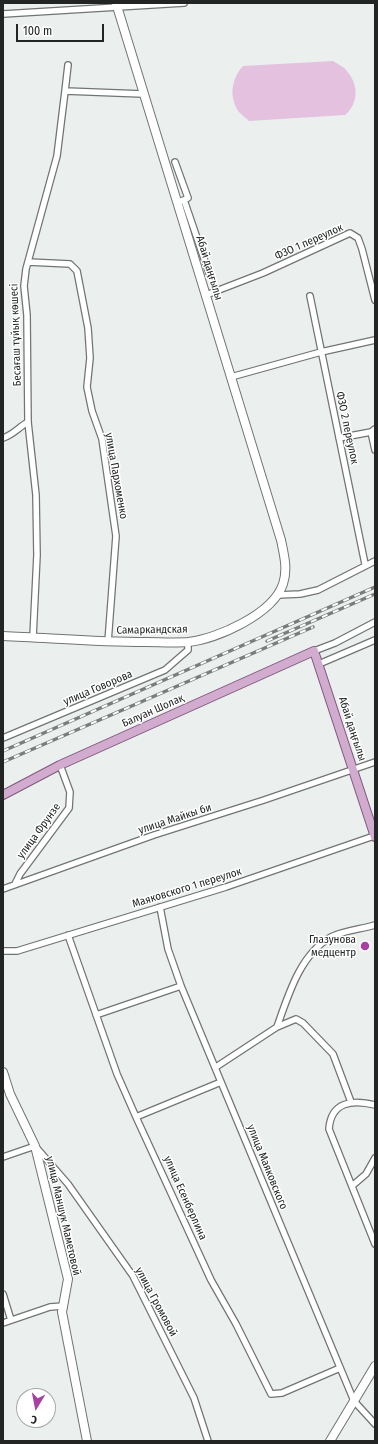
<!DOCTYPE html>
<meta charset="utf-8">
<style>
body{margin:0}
#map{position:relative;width:378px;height:1444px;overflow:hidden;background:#ebf0ef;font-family:"Fira Sans Condensed",sans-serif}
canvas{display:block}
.frame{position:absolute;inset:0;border:4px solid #232525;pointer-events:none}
.north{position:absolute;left:16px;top:1388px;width:40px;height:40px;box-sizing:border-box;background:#fff;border:1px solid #a7a8a8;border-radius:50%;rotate:190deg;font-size:11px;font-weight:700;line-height:16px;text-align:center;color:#232525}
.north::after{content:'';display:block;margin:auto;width:14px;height:18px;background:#a941a3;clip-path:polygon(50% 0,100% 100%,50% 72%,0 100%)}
.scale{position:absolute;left:16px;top:24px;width:88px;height:18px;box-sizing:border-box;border:2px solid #232525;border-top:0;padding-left:5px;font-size:12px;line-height:14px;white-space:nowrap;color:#232525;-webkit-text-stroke:3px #fff;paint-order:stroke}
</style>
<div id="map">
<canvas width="378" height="1444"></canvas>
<div class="frame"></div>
<div class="north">С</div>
<div class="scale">100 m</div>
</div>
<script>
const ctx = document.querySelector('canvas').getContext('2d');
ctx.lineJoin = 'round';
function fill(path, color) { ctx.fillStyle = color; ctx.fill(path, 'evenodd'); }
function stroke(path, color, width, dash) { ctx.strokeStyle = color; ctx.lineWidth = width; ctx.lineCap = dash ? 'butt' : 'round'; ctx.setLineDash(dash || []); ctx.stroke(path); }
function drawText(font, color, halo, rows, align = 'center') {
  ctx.font = font + ' "Fira Sans Condensed",sans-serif'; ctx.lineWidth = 3; ctx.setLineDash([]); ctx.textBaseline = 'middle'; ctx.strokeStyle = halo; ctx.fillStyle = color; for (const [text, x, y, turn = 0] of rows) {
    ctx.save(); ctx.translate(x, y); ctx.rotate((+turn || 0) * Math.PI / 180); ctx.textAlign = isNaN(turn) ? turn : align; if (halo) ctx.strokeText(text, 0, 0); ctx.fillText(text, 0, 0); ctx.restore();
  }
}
fill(new Path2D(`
 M 333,61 C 337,64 343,66 346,70 C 359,84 359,103 345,115 L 249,121 C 245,117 238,113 236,107 C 229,93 233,77 243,66 Z`), '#e3c1df');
const street = new Path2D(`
 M 3,14 L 184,3
 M 65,91 L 68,65
 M 175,162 L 188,198 L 184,200
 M 177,202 L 184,200 L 209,273
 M 28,262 L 70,264 L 77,271 L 88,328 L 90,358 L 87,387 L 92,411 L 102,439 L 116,536 L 108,642
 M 206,295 L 263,273 L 350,233 L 358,238 L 362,249 L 375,300
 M 310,296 L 365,564
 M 231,377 L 321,352 L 375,340
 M 371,432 L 375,450
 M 3,438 C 13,435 19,427 28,422
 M 339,438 L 371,432 L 375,429
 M 278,595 L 300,594 L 318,590 L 375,561
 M 33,637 L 37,555 L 36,495 L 28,422 L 27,315 L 24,286 L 26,269 L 57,156 L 65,91 L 143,94
 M 314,651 L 335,643 L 375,622
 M 319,664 L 375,640
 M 3,738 L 165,670 L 188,650 L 188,642
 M 15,884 L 20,874 L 69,808 L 70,792 L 60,765
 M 3,889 L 154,835 L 264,800 L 375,762
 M 160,907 L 168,949 L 181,986 L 354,1401 L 375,1424
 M 68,935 L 117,1074 L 136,1117 L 211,1280 L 236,1324 L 271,1394 L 282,1393 L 340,1368
 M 3,951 L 17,951 L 226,887 L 374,836
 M 96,1015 L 181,986
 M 216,1067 L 277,1027
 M 351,1102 L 333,1054 L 303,1023 L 296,1019 L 277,1027 C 288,996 300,954 331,937 C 342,931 362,929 375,925
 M 375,1105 C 352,1099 331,1102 329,1129 L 375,1244
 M 136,1117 L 221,1082
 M 3,1157 L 35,1146 L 68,1184 L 133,1276 L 194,1398 L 208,1441
 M 352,1186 L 366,1174 L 375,1158
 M 3,1294 L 11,1320
 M 3,1323 L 50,1307 L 64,1306`);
const secondary = new Path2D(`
 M 3,636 C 51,638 98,642 145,642 C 159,642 174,643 188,642 C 217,639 273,614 283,584 C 288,569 284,555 281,540 L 116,3
 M 3,1072 L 10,1094 L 35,1146 L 68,1279 L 62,1312 L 87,1441
 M 330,1441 L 375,1366`);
const primary = new Path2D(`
 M 3,795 L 60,765 L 314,651 L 375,837`);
stroke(street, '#707473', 8);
stroke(secondary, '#707473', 10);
stroke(primary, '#81587d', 10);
stroke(street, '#fff', 5.5);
stroke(secondary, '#fff', 8);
stroke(primary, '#d1acce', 8);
const rail = new Path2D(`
 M 267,641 L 375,594
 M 3,751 L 375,587
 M 3,762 L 313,627`);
stroke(rail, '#7a7d7c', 3.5);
stroke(rail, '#fff', 2, [6]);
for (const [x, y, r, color] of [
 [365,946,5,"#a941a3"]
]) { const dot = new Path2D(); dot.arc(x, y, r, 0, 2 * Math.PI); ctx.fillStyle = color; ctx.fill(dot); stroke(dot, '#fff', 1.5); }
drawText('11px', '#232525', '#fff', [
 ["ФЗО 1 переулок",309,242,-24],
 ["Абай даңғылы",209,268,73],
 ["Бесағаш тұйық көшесі",16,335,-92],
 ["ФЗО 2 переулок",347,428,78],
 ["улица Пархоменко",116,476,80],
 ["Самаркандская",152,630,-1],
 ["улица Говорова",98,688,-23],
 ["Балуан Шолақ",153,711,-24],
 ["Абай даңғылы",352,729,72],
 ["улица Майкы би",175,819,-18],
 ["улица Фрунзе",39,831,-54],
 ["Маяковского 1 переулок",187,888,-17],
 ["улица Маяковского",267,1167,68],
 ["улица Есенберлина",185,1198,66],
 ["улица Маншук Маметовой",63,1216,77],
 ["улица Громовой",156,1302,62]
]);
drawText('11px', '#232525', '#fff', [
 ["Глазунова",356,940],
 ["медцентр",356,953]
], 'right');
</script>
